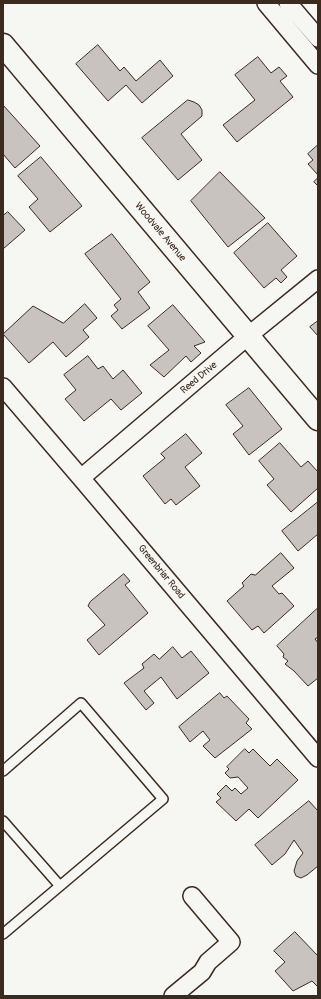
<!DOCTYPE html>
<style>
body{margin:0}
#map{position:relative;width:321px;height:999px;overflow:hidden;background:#f6f6f2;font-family:Pangolin,sans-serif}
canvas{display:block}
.frame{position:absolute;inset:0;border:4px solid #3b2a1e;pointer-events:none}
</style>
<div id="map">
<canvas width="321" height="999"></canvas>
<div class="frame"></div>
</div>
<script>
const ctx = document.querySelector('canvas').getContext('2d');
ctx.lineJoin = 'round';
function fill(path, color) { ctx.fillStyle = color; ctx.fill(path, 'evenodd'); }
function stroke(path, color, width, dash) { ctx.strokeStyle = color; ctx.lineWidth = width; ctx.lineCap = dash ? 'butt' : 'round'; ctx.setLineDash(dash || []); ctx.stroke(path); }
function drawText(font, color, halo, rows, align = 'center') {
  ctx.font = font + ' Pangolin,sans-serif'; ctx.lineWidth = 4; ctx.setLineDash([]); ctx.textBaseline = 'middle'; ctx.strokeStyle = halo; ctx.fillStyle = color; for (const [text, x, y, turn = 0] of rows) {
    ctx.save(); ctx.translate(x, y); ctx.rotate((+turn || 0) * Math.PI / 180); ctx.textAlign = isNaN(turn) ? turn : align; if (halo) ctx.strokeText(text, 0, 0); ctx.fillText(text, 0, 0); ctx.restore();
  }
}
const building = new Path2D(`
 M 98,45 L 120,71 L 124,67 L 136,81 L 160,60 L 173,76 L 142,103 L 126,85 L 108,101 L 76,64 Z
 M 258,57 L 271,73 L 279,67 L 287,76 L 280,81 L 293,97 L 237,142 L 223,125 L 255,100 L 235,75 Z
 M 188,100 L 194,102 L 199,105 L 202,110 L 202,116 L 181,134 L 202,160 L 178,180 L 142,138 Z
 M 3,105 L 40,146 L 15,168 L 3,154 Z
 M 318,145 L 318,175 L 308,164 L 313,160 L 308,154 Z
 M 41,157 L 82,206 L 50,232 L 29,207 L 38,199 L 18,176 Z
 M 220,172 L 265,218 L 228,247 L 191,201 Z
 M 318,178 L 318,186 L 314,182 Z
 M 8,212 L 25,230 L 3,249 L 3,216 Z
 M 268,223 L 297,256 L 281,270 L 287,277 L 281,283 L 276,278 L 264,288 L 234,253 Z
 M 112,234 L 150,282 L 138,292 L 150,308 L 122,329 L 111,316 L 118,310 L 114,305 L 121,299 L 85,254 Z
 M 85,304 L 97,318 L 83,330 L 89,337 L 66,357 L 53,342 L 29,363 L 3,334 L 33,306 L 63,323 Z
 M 173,305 L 205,342 L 194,346 L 201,353 L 191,362 L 186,356 L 164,377 L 150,365 L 169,350 L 148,326 Z
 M 318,321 L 318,336 L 310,327 Z
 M 88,356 L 98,369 L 103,366 L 113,379 L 123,370 L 142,393 L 121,410 L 111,399 L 84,421 L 65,399 L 76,390 L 64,375 Z
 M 249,388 L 282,429 L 249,455 L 233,434 L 243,426 L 226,405 Z
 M 186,434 L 202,453 L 185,467 L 200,486 L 176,505 L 171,499 L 165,504 L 143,476 L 165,458 L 161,454 Z
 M 280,443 L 301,467 L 308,461 L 318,472 L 318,488 L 291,512 L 267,485 L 274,479 L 259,461 Z
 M 318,502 L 318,534 L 298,551 L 282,531 Z
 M 281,553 L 294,568 L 272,586 L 279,594 L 282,593 L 294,606 L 264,633 L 258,626 L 252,630 L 227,601 L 244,586 L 242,583 L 251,574 L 255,575 Z
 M 124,574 L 130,581 L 125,585 L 148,613 L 99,655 L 87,640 L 105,625 L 88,606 L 90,602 Z
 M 318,608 L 318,637 L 315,639 L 318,643 L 318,678 L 308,686 L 294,671 L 285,664 L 288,661 L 283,657 L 284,654 L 277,646 Z
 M 173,647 L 182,658 L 191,651 L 209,673 L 177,699 L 161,677 L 144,691 L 154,703 L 146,710 L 124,683 L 144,668 L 142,664 L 154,654 L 159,659 Z
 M 220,693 L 224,698 L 227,696 L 249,719 L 246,723 L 252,729 L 215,758 L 203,746 L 210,740 L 203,731 L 190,742 L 179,727 Z
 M 245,749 L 249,753 L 253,749 L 270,766 L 277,759 L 298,780 L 258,818 L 249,809 L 236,821 L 216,802 L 221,798 L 217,794 L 226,785 L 232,791 L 235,788 L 241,794 L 248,788 L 238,777 L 230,778 L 225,773 L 229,769 L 227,767 Z
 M 309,801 L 318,811 L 318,866 L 307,875 L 301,878 L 296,876 L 294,871 L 297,861 L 303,853 L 294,840 L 285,854 L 272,865 L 255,845 Z
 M 295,932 L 318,956 L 318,987 L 312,981 L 293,991 L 275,971 L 285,962 L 274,951 Z`);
fill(building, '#c8c3be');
stroke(building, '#3b2a1e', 1);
const lane = new Path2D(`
 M 3,771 L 81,703 L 163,799 L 3,934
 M 3,821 L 60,886`);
const street = new Path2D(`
 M 266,3 L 318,65
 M 288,3 L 318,38
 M 3,387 L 81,478 L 318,758
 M 81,478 L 248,336 L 318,279
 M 173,996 L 202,972 L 208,962 L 231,942 L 192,896`);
const secondary = new Path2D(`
 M 3,45 L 318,419`);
stroke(lane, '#3b2a1e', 12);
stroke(street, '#3b2a1e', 20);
stroke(secondary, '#3b2a1e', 25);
stroke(lane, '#f6f6f2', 9);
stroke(street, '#f6f6f2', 17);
stroke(secondary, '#f6f6f2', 22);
drawText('10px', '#3b2a1e', '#f6f6f2', [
 ["Woodvale Avenue",160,232,50],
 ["Reed Drive",199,378,-40],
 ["Greenbriar Road",161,572,50]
]);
</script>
